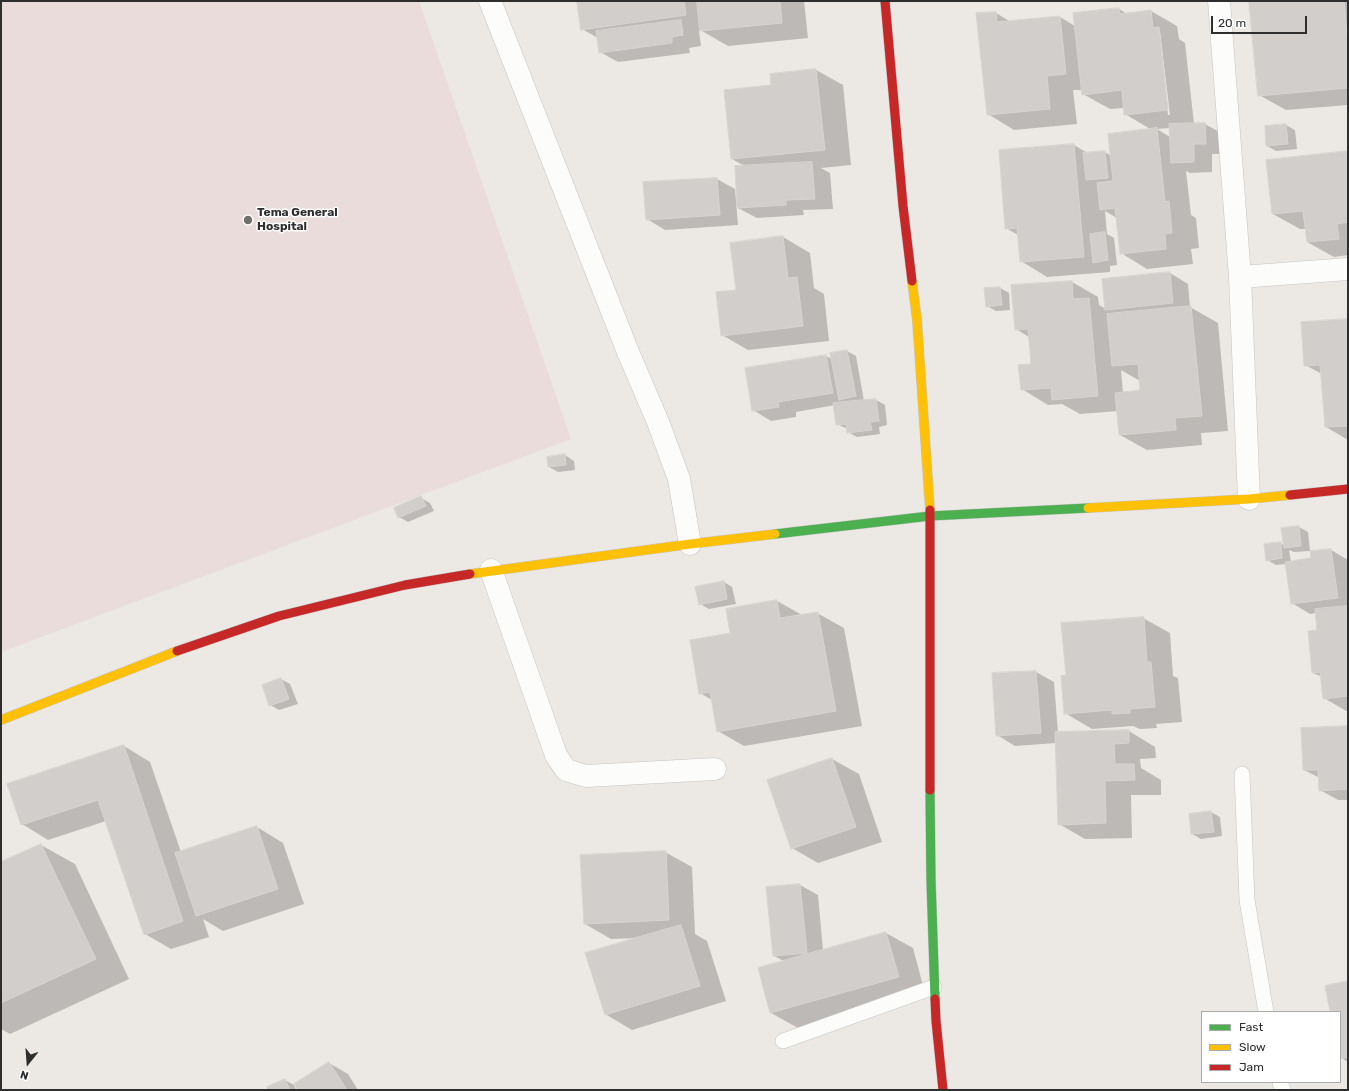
<!DOCTYPE html>
<style>
body{margin:0}
#map{position:relative;width:1349px;height:1091px;overflow:hidden;background:#ece8e4;font-family:Rubik,sans-serif}
canvas{display:block}
.frame{position:absolute;inset:0;border:2px solid #2e2e2e;pointer-events:none}
.legend{position:absolute;left:1201px;top:1011px;width:140px;height:72px;box-sizing:border-box;background:#fff;border:1px solid #ababab;margin:0;padding:5px 7px;list-style:none;font-size:12px;color:#2e2e2e}
.legend li{display:flex;align-items:center;gap:8px;height:20px}
.legend b{width:20px;border:1px solid #ababab}
.north{position:absolute;left:8px;top:1043px;width:40px;height:40px;-webkit-text-stroke:3px #fff;paint-order:stroke;rotate:197deg;font-size:11px;font-weight:700;line-height:16px;text-align:center;color:#2e2e2e}
.north::after{content:'';display:block;margin:auto;width:14px;height:18px;background:#2e2e2e;clip-path:polygon(50% 0,100% 100%,50% 72%,0 100%)}
.scale{position:absolute;left:1211px;top:16px;width:96px;height:18px;box-sizing:border-box;border:2px solid #2e2e2e;border-top:0;padding-left:5px;font-size:12px;line-height:14px;white-space:nowrap;color:#2e2e2e;-webkit-text-stroke:3px #fff;paint-order:stroke}
</style>
<div id="map">
<canvas width="1349" height="1091"></canvas>
<div class="frame"></div>
<ul class="legend">
<li><b style="height:5px;background:#4caf50"></b>Fast</li>
<li><b style="height:5px;background:#ffc107"></b>Slow</li>
<li><b style="height:5px;background:#c62828"></b>Jam</li>
</ul>
<div class="north">N</div>
<div class="scale">20 m</div>
</div>
<script>
const ctx = document.querySelector('canvas').getContext('2d');
ctx.lineJoin = 'round';
function fill(path, color) { ctx.fillStyle = color; ctx.fill(path, 'evenodd'); }
function stroke(path, color, width, dash) { ctx.strokeStyle = color; ctx.lineWidth = width; ctx.lineCap = dash ? 'butt' : 'round'; ctx.setLineDash(dash || []); ctx.stroke(path); }
function drawText(font, color, halo, rows, align = 'center') {
  ctx.font = font + ' Rubik,sans-serif'; ctx.lineWidth = 3; ctx.setLineDash([]); ctx.textBaseline = 'middle'; ctx.strokeStyle = halo; ctx.fillStyle = color; for (const [text, x, y, turn = 0] of rows) {
    ctx.save(); ctx.translate(x, y); ctx.rotate((+turn || 0) * Math.PI / 180); ctx.textAlign = isNaN(turn) ? turn : align; if (halo) ctx.strokeText(text, 0, 0); ctx.fillText(text, 0, 0); ctx.restore();
  }
}
fill(new Path2D(`
 M 1,1 L 419,1 L 571,439 L 1,652 Z`), '#e9dcdb');
fill(new Path2D(`
 M 578,1 L 804,1 L 808,38 L 728,46 L 702,31 L 699,31 L 701,46 L 689,48 L 690,53 L 618,62 L 600,52 L 598,38 L 582,29 Z
 M 1250,1 L 1348,1 L 1348,105 L 1286,110 L 1259,95 Z
 M 1119,9 L 1127,14 L 1151,11 L 1177,26 L 1179,39 L 1185,43 L 1194,124 L 1205,124 L 1223,134 L 1224,154 L 1212,154 L 1212,172 L 1190,173 L 1186,171 L 1191,215 L 1196,218 L 1199,248 L 1191,249 L 1193,264 L 1147,269 L 1121,253 L 1117,218 L 1105,211 L 1107,234 L 1114,238 L 1117,265 L 1110,266 L 1110,272 L 1047,277 L 1021,261 L 1018,235 L 1006,228 L 1074,145 L 1089,154 L 1105,152 L 1111,156 L 1152,130 L 1125,114 L 1125,108 L 1110,109 L 1083,94 L 1082,90 L 1073,90 L 1077,124 L 1014,130 L 988,114 L 996,13 L 1011,22 L 1060,17 L 1075,26 ZM 1158,31 L 1160,31 L 1170,115 L 1168,115 ZM 1170,128 L 1170,137 L 1157,129 Z
 M 816,70 L 843,85 L 851,165 L 821,168 L 830,173 L 833,209 L 803,210 L 804,215 L 757,218 L 738,208 L 746,167 L 732,159 Z
 M 1286,125 L 1295,130 L 1297,149 L 1276,151 L 1267,146 Z
 M 1348,152 L 1348,255 L 1334,257 L 1307,242 L 1306,229 L 1300,229 L 1273,214 Z
 M 717,179 L 735,189 L 738,225 L 665,230 L 647,219 Z
 M 783,237 L 810,253 L 814,288 L 824,294 L 829,341 L 748,350 L 722,335 L 737,291 L 731,244 Z
 M 1170,273 L 1188,284 L 1190,307 L 1218,323 L 1228,431 L 1201,433 L 1202,445 L 1147,450 L 1120,435 L 1118,411 L 1080,414 L 1062,404 L 1048,405 L 1022,389 L 1032,365 L 1029,337 L 1016,329 L 1072,282 L 1098,297 L 1099,305 L 1106,309 ZM 1121,370 L 1140,381 L 1141,391 L 1123,393 Z
 M 1000,288 L 1009,293 L 1010,310 L 996,311 L 987,306 L 986,289 Z
 M 1348,320 L 1348,440 L 1326,427 L 1322,374 L 1305,365 Z
 M 847,351 L 856,356 L 864,401 L 876,400 L 885,405 L 887,425 L 879,427 L 880,434 L 857,437 L 848,432 L 848,429 L 837,424 L 835,405 L 796,412 L 796,417 L 771,421 L 753,410 L 747,369 L 826,356 L 832,359 Z
 M 565,455 L 574,461 L 575,470 L 558,472 L 549,467 Z
 M 421,498 L 430,503 L 434,511 L 408,522 L 399,517 Z
 M 1299,527 L 1308,532 L 1310,551 L 1294,552 L 1289,550 L 1291,562 L 1312,559 L 1311,552 L 1331,550 L 1348,560 L 1348,712 L 1324,698 L 1322,677 L 1313,673 L 1318,630 L 1316,613 L 1310,614 L 1292,603 L 1286,564 L 1276,565 L 1267,560 L 1280,543 L 1285,546 Z
 M 724,582 L 732,587 L 736,604 L 709,609 L 700,604 Z
 M 777,601 L 802,615 L 817,613 L 844,628 L 862,726 L 744,746 L 718,731 L 712,700 L 700,693 L 731,634 Z
 M 1143,618 L 1170,633 L 1173,676 L 1178,678 L 1182,722 L 1156,724 L 1157,728 L 1140,729 L 1133,726 L 1092,729 L 1065,713 L 1067,676 Z
 M 1036,672 L 1054,682 L 1058,733 L 1129,731 L 1155,747 L 1156,758 L 1140,759 L 1141,768 L 1161,780 L 1161,795 L 1131,795 L 1132,838 L 1085,839 L 1059,824 L 1056,743 L 1015,746 L 997,735 Z
 M 281,679 L 290,684 L 298,704 L 279,710 L 270,705 Z
 M 1348,727 L 1348,800 L 1338,800 L 1320,790 L 1320,778 L 1304,770 Z
 M 124,746 L 150,762 L 181,852 L 257,827 L 283,843 L 304,904 L 223,931 L 203,919 L 209,937 L 171,949 L 145,934 L 106,821 L 48,840 L 22,824 Z
 M 832,759 L 859,774 L 882,842 L 818,863 L 792,848 Z
 M 1211,812 L 1220,817 L 1222,836 L 1201,839 L 1192,834 Z
 M 41,845 L 75,864 L 129,979 L 10,1034 L 1,1029 L 1,863 Z
 M 665,852 L 692,867 L 695,934 L 707,941 L 726,1001 L 632,1030 L 605,1014 L 637,938 L 611,939 L 585,924 Z
 M 800,885 L 818,895 L 823,950 L 886,933 L 913,948 L 925,993 L 798,1028 L 771,1013 L 784,961 L 774,956 Z
 M 1348,982 L 1348,1062 L 1341,1058 L 1340,1054 L 1340,1012 L 1331,1012 Z
 M 329,1063 L 348,1074 L 358,1090 L 299,1090 Z
 M 285,1080 L 294,1085 L 296,1090 L 269,1090 Z`), '#0003');
const building = new Path2D(`
 M 577,1 L 684,1 L 686,15 L 581,30 Z
 M 697,1 L 780,1 L 782,23 L 700,31 Z
 M 1249,1 L 1344,1 L 1348,47 L 1348,88 L 1258,96 Z
 M 1119,8 L 1120,14 L 1151,10 L 1153,28 L 1159,27 L 1168,110 L 1124,115 L 1122,90 L 1082,95 L 1073,13 Z
 M 996,12 L 997,22 L 1060,16 L 1066,74 L 1047,76 L 1050,109 L 987,115 L 976,13 Z
 M 681,20 L 683,35 L 672,37 L 672,43 L 599,53 L 596,31 Z
 M 816,69 L 825,150 L 731,159 L 724,90 L 771,85 L 770,74 Z
 M 1205,123 L 1206,144 L 1194,144 L 1194,162 L 1171,163 L 1169,124 Z
 M 1286,124 L 1288,144 L 1266,146 L 1265,126 Z
 M 1157,128 L 1165,202 L 1169,201 L 1172,233 L 1165,234 L 1166,249 L 1120,254 L 1115,208 L 1100,210 L 1097,183 L 1113,181 L 1108,134 Z
 M 1074,144 L 1084,257 L 1020,262 L 1017,228 L 1005,229 L 999,150 Z
 M 1105,151 L 1108,178 L 1086,180 L 1083,153 Z
 M 1348,151 L 1348,222 L 1337,224 L 1339,239 L 1307,242 L 1303,211 L 1272,214 L 1266,160 Z
 M 812,162 L 815,199 L 786,200 L 786,205 L 737,208 L 735,166 Z
 M 717,178 L 720,215 L 646,220 L 643,182 Z
 M 1105,232 L 1108,260 L 1093,263 L 1090,234 Z
 M 783,236 L 788,278 L 797,277 L 803,326 L 721,336 L 716,292 L 736,290 L 730,243 Z
 M 1170,272 L 1173,303 L 1105,310 L 1102,279 Z
 M 1072,281 L 1073,299 L 1089,298 L 1098,396 L 1052,400 L 1051,388 L 1021,390 L 1018,365 L 1031,364 L 1028,329 L 1015,330 L 1011,285 Z
 M 1000,287 L 1002,305 L 986,307 L 984,288 Z
 M 1191,306 L 1202,416 L 1175,418 L 1176,430 L 1119,435 L 1115,393 L 1140,390 L 1138,364 L 1112,366 L 1107,314 Z
 M 1348,319 L 1348,426 L 1325,427 L 1320,365 L 1304,366 L 1301,322 Z
 M 847,350 L 856,396 L 839,400 L 830,353 Z
 M 826,355 L 833,393 L 778,402 L 779,407 L 752,411 L 745,368 Z
 M 876,399 L 879,421 L 870,422 L 872,430 L 847,433 L 846,424 L 836,425 L 833,403 Z
 M 565,454 L 566,465 L 548,467 L 547,457 Z
 M 421,496 L 426,506 L 398,518 L 394,508 Z
 M 1299,526 L 1301,546 L 1284,548 L 1281,528 Z
 M 1281,542 L 1282,558 L 1266,561 L 1264,544 Z
 M 1331,549 L 1338,598 L 1291,604 L 1285,562 L 1311,558 L 1310,551 Z
 M 724,581 L 727,599 L 699,605 L 695,587 Z
 M 777,600 L 780,618 L 818,612 L 836,711 L 717,732 L 710,692 L 699,694 L 690,640 L 730,633 L 726,609 Z
 M 1348,606 L 1348,696 L 1323,699 L 1320,672 L 1312,673 L 1308,631 L 1317,630 L 1315,609 Z
 M 1144,617 L 1147,662 L 1151,662 L 1155,707 L 1130,709 L 1130,713 L 1112,714 L 1112,710 L 1064,714 L 1061,676 L 1066,675 L 1061,623 Z
 M 1036,671 L 1041,733 L 996,736 L 992,673 Z
 M 281,678 L 289,699 L 269,706 L 262,685 Z
 M 1348,726 L 1348,789 L 1319,791 L 1318,770 L 1303,770 L 1301,728 Z
 M 1129,730 L 1129,743 L 1114,744 L 1115,764 L 1134,764 L 1135,780 L 1105,781 L 1106,823 L 1058,825 L 1055,732 Z
 M 124,745 L 183,921 L 144,935 L 98,800 L 21,825 L 7,784 Z
 M 832,758 L 856,827 L 791,849 L 767,780 Z
 M 1211,811 L 1214,832 L 1191,834 L 1189,814 Z
 M 257,826 L 278,889 L 196,916 L 175,853 Z
 M 41,844 L 96,959 L 1,1003 L 1,862 Z
 M 666,851 L 669,920 L 584,924 L 580,855 Z
 M 800,884 L 807,953 L 773,956 L 766,887 Z
 M 681,925 L 700,986 L 605,1015 L 585,953 Z
 M 886,932 L 899,977 L 770,1013 L 758,968 Z
 M 1348,981 L 1348,1057 L 1340,1059 L 1340,1012 L 1330,1012 L 1325,986 Z
 M 329,1062 L 347,1090 L 298,1090 L 294,1084 Z
 M 285,1079 L 290,1090 L 268,1090 L 267,1087 Z`);
fill(building, '#d1cecb');
stroke(building, '#d7d4d0', 1);
const lane = new Path2D(`
 M 1242,774 L 1247,900 L 1266,1012
 M 783,1041 L 934,987
 M 1280,1082 L 1283,1090`);
const street = new Path2D(`
 M 490,1 L 628,352 L 658,422 L 679,479 L 690,544
 M 1219,1 L 1240,277 L 1249,499
 M 1240,277 L 1348,269
 M 491,570 L 556,755 L 566,770 L 586,776 L 715,769`);
const fast = new Path2D(`
 M 775,534 L 930,516 L 1088,508
 M 930,790 L 931,881 L 935,999`);
const slow = new Path2D(`
 M 912,281 L 917,320 L 930,510
 M 1088,508 L 1249,499 L 1290,495
 M 470,574 L 690,544 L 775,534
 M 1,720 L 177,651`);
const jam = new Path2D(`
 M 885,1 L 903,206 L 912,281
 M 1290,495 L 1348,489
 M 930,510 L 930,790
 M 177,651 L 279,616 L 405,585 L 470,574
 M 935,999 L 936,1021 L 943,1090`);
stroke(lane, '#c5c4c5', 16);
stroke(street, '#c5c4c5', 23);
stroke(fast, '#c5c4c5', 10);
stroke(slow, '#c5c4c5', 10);
stroke(jam, '#c5c4c5', 10);
stroke(lane, '#fcfcfb', 15);
stroke(street, '#fcfcfb', 22);
stroke(fast, '#4caf50', 9);
stroke(slow, '#ffc107', 9);
stroke(jam, '#c62828', 9);
for (const [x, y, r, color] of [
 [248,220,5,"#706f6e"]
]) { const dot = new Path2D(); dot.arc(x, y, r, 0, 2 * Math.PI); ctx.fillStyle = color; ctx.fill(dot); stroke(dot, '#fff', 1.5); }
drawText('bold 12px', '#2e2e2e', '#fff', [
 ["Tema General",257,213],
 ["Hospital",257,227]
], 'left');
</script>
